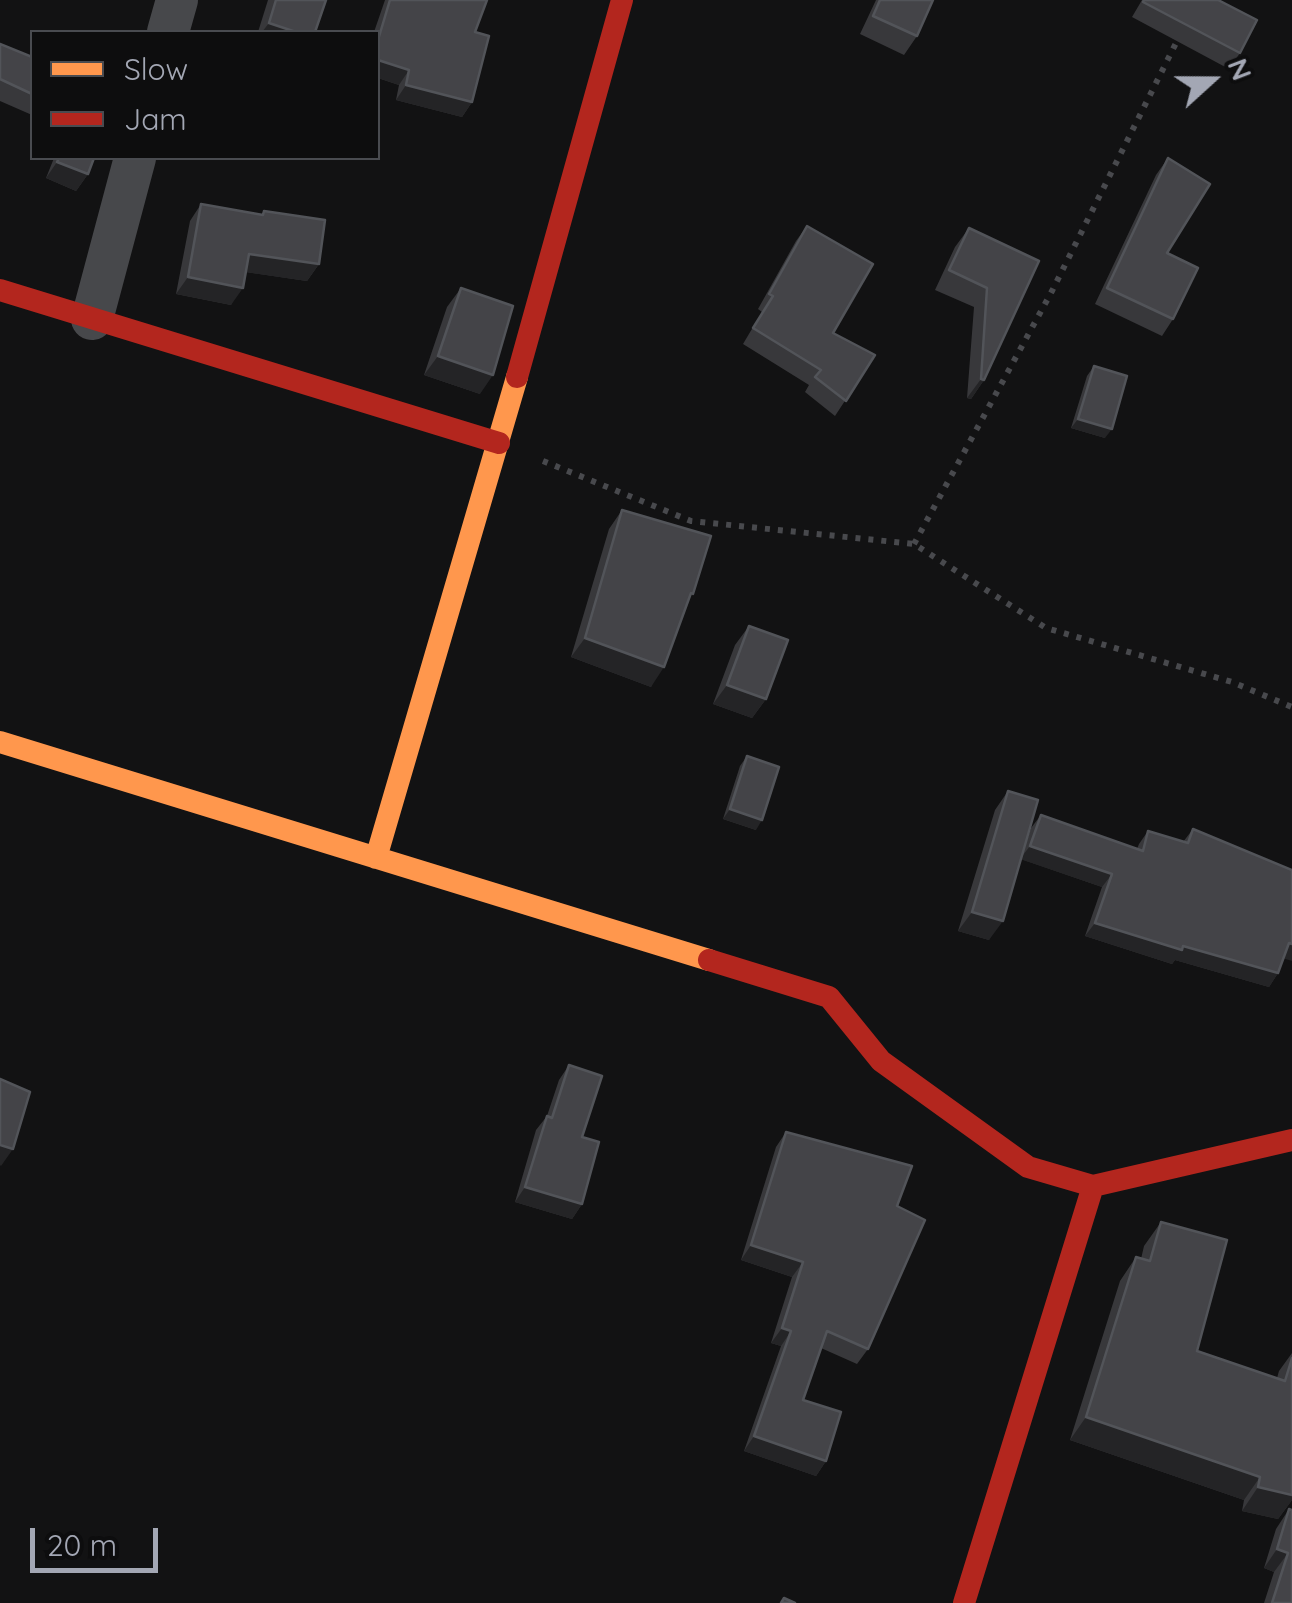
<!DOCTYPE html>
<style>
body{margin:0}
#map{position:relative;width:1292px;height:1603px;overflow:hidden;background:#121213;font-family:Quicksand,sans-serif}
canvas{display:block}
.legend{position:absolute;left:30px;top:30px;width:350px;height:130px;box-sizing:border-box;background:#0d0d0e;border:2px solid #494b50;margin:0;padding:12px 18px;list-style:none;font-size:30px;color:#a3a7b4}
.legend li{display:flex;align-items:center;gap:20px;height:50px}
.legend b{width:50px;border:2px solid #494b50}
.north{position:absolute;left:1162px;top:30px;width:100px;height:100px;-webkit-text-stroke:8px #0d0d0e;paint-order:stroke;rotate:69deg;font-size:28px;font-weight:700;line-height:40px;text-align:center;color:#a3a7b4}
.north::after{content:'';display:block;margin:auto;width:35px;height:45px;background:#a3a7b4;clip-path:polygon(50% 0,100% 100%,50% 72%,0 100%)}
.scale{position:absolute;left:30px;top:1528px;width:128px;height:45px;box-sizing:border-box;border:5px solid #a3a7b4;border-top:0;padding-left:12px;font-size:30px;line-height:35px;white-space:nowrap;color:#a3a7b4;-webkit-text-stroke:8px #0d0d0e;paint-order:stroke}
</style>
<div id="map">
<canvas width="1292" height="1603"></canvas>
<ul class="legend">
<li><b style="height:12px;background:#ff974d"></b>Slow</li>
<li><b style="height:12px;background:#b3261e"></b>Jam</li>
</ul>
<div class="north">N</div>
<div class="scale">20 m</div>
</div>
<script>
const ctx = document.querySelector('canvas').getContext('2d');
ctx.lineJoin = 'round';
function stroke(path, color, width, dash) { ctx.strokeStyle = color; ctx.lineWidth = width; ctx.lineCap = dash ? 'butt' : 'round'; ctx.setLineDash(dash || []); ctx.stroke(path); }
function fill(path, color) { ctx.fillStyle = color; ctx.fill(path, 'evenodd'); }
stroke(new Path2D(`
 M 543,461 L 691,521 L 914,544 L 1046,628 L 1232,682 L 1292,707
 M 914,544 L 1052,291 L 1179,37`), '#48494d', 6, [5, 8]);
stroke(new Path2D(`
 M 168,32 L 177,0
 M 92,319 L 135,158`), '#47484b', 42);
stroke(new Path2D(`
 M 0,742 L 709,960
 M 376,858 L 517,377`), '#ff974d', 22);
stroke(new Path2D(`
 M 0,290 L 499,443
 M 517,377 L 622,0
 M 709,960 L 829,997 L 881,1061 L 1028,1167 L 1093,1186 L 1292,1140
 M 964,1603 L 1093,1186`), '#b3261e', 22);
fill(new Path2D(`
 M 268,0 L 326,0 L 315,32 L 258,32 Z
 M 385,0 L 487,0 L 475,32 L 472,102 L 462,117 L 396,100 L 399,85 L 378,78 L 378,32 L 374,32 Z
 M 876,0 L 933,0 L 917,36 L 904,55 L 860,34 Z
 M 1142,0 L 1218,0 L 1240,53 L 1229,69 L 1132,17 Z
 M 0,44 L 32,57 L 32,115 L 0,101 Z
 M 54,158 L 94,158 L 88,174 L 76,191 L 46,178 Z
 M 1168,158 L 1167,253 L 1173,319 L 1162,336 L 1095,304 L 1156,175 Z
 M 201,204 L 261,215 L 264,211 L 319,264 L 307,281 L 246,272 L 231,305 L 176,294 L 190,221 Z
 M 807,226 L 833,333 L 875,355 L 835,416 L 805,392 L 809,385 L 743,344 L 762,312 L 758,309 L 796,241 Z
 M 969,228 L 1039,261 L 984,380 L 971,399 L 967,398 L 974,307 L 935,290 L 955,247 Z
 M 461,288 L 480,394 L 424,375 L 447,307 Z
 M 1094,366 L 1105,438 L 1071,428 L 1087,376 Z
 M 622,510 L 688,602 L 651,687 L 571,657 L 609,529 Z
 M 749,626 L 766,699 L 752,718 L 713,704 L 735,645 Z
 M 747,756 L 756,830 L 723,819 L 740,766 Z
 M 1008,791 L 1024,849 L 1031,828 L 1041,815 L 1137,849 L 1139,844 L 1148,831 L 1183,842 L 1193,829 L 1283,958 L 1278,973 L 1269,987 L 1175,960 L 1172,964 L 1085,936 L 1102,887 L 1021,859 L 989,940 L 958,931 L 995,810 Z
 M 569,1065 L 582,1137 L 582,1204 L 572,1219 L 515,1202 L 536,1130 L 547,1116 L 559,1080 Z
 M 786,1132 L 897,1206 L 868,1349 L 857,1364 L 821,1348 L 803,1400 L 826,1461 L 816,1476 L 744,1451 L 781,1346 L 771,1343 L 792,1277 L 741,1260 L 776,1147 Z
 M 1161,1222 L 1197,1351 L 1277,1378 L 1279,1371 L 1292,1353 L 1292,1500 L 1278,1519 L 1242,1511 L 1244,1500 L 1070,1440 L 1120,1281 L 1136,1257 L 1141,1259 L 1144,1246 Z
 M 1289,1509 L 1292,1603 L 1264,1603 L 1274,1572 L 1264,1568 L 1276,1529 Z`), '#38383b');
fill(new Path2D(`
 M 269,23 L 296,32 L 262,32 Z
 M 378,60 L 409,70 L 399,85 L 378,78 Z
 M 406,85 L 472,102 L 462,117 L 396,100 Z
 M 57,162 L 88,174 L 76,191 L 46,178 Z
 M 249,254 L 319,264 L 307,281 L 238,271 Z
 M 188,277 L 243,288 L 231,305 L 176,294 Z
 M 438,356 L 493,375 L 480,394 L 424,375 Z
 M 981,379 L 984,380 L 971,399 L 967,398 Z
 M 1078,419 L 1112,429 L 1105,438 L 1071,428 Z
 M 585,638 L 664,667 L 651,687 L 571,657 Z
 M 727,685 L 766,699 L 752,718 L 713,704 Z
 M 730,809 L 762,820 L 756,830 L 723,819 Z
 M 1030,846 L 1112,874 L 1102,887 L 1020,859 Z
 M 972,912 L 1003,921 L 989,940 L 958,931 Z
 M 1095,923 L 1183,946 L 1278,973 L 1269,987 L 1175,960 L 1172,964 L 1085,936 Z
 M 1289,943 L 1292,944 L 1292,961 L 1279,957 Z
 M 0,1145 L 13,1149 L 1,1166 L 0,1165 Z
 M 525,1187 L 582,1204 L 572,1219 L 515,1202 Z
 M 751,1245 L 803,1262 L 792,1277 L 741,1260 Z
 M 782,1328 L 791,1331 L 781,1346 L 771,1343 Z
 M 1086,1417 L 1260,1477 L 1244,1500 L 1070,1440 Z
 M 754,1436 L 826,1461 L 816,1476 L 744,1451 Z
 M 1258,1487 L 1292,1495 L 1292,1500 L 1278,1519 L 1242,1511 Z
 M 1277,1549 L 1288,1553 L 1274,1572 L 1264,1568 Z`), '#242426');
const building = new Path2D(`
 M 276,0 L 326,0 L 315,32 L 296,32 L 269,23 Z
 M 390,0 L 487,0 L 475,32 L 489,36 L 472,102 L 406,85 L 409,70 L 378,60 L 378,40 Z
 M 880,0 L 933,0 L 917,36 L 873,16 Z
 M 1144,0 L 1218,0 L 1257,20 L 1240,53 L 1143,2 Z
 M 0,44 L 32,57 L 32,94 L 0,79 Z
 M 59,158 L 94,158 L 88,174 L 57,162 Z
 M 1168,158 L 1210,184 L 1167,253 L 1198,268 L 1173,319 L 1107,288 Z
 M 201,204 L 263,215 L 264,211 L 325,220 L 319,264 L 249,254 L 243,288 L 188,277 Z
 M 807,226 L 873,264 L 833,333 L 875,355 L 846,401 L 815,377 L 821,370 L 753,328 L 773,296 L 769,294 Z
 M 969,228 L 1039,261 L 984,380 L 981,379 L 987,288 L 949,270 Z
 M 461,288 L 513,306 L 493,375 L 438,356 Z
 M 1094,366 L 1127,376 L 1112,429 L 1078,419 Z
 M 622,510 L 711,536 L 693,594 L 691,593 L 664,667 L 585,638 Z
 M 749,626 L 788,640 L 766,699 L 727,685 Z
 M 747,756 L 779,767 L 762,820 L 730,809 Z
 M 1008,791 L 1038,800 L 1003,921 L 972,912 Z
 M 1041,815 L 1143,851 L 1148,831 L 1188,843 L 1193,829 L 1292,870 L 1292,944 L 1289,943 L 1278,973 L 1183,946 L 1182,950 L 1095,923 L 1112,874 L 1030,846 Z
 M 569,1065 L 602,1076 L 582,1137 L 599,1142 L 582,1204 L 525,1187 L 547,1116 L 552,1118 Z
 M 0,1079 L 30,1092 L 13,1149 L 0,1145 Z
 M 786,1132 L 912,1166 L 897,1206 L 925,1220 L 868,1349 L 827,1331 L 803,1400 L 841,1412 L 826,1461 L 754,1436 L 791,1331 L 782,1328 L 803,1262 L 751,1245 Z
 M 1161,1222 L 1227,1240 L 1197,1351 L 1285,1381 L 1292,1358 L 1292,1495 L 1258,1487 L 1260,1477 L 1086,1417 L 1136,1257 L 1150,1261 Z
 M 1289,1509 L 1292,1510 L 1292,1603 L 1272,1603 L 1288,1553 L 1277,1549 Z
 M 784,1598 L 795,1603 L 781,1603 Z`);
fill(building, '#444448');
stroke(building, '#525459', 2.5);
</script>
